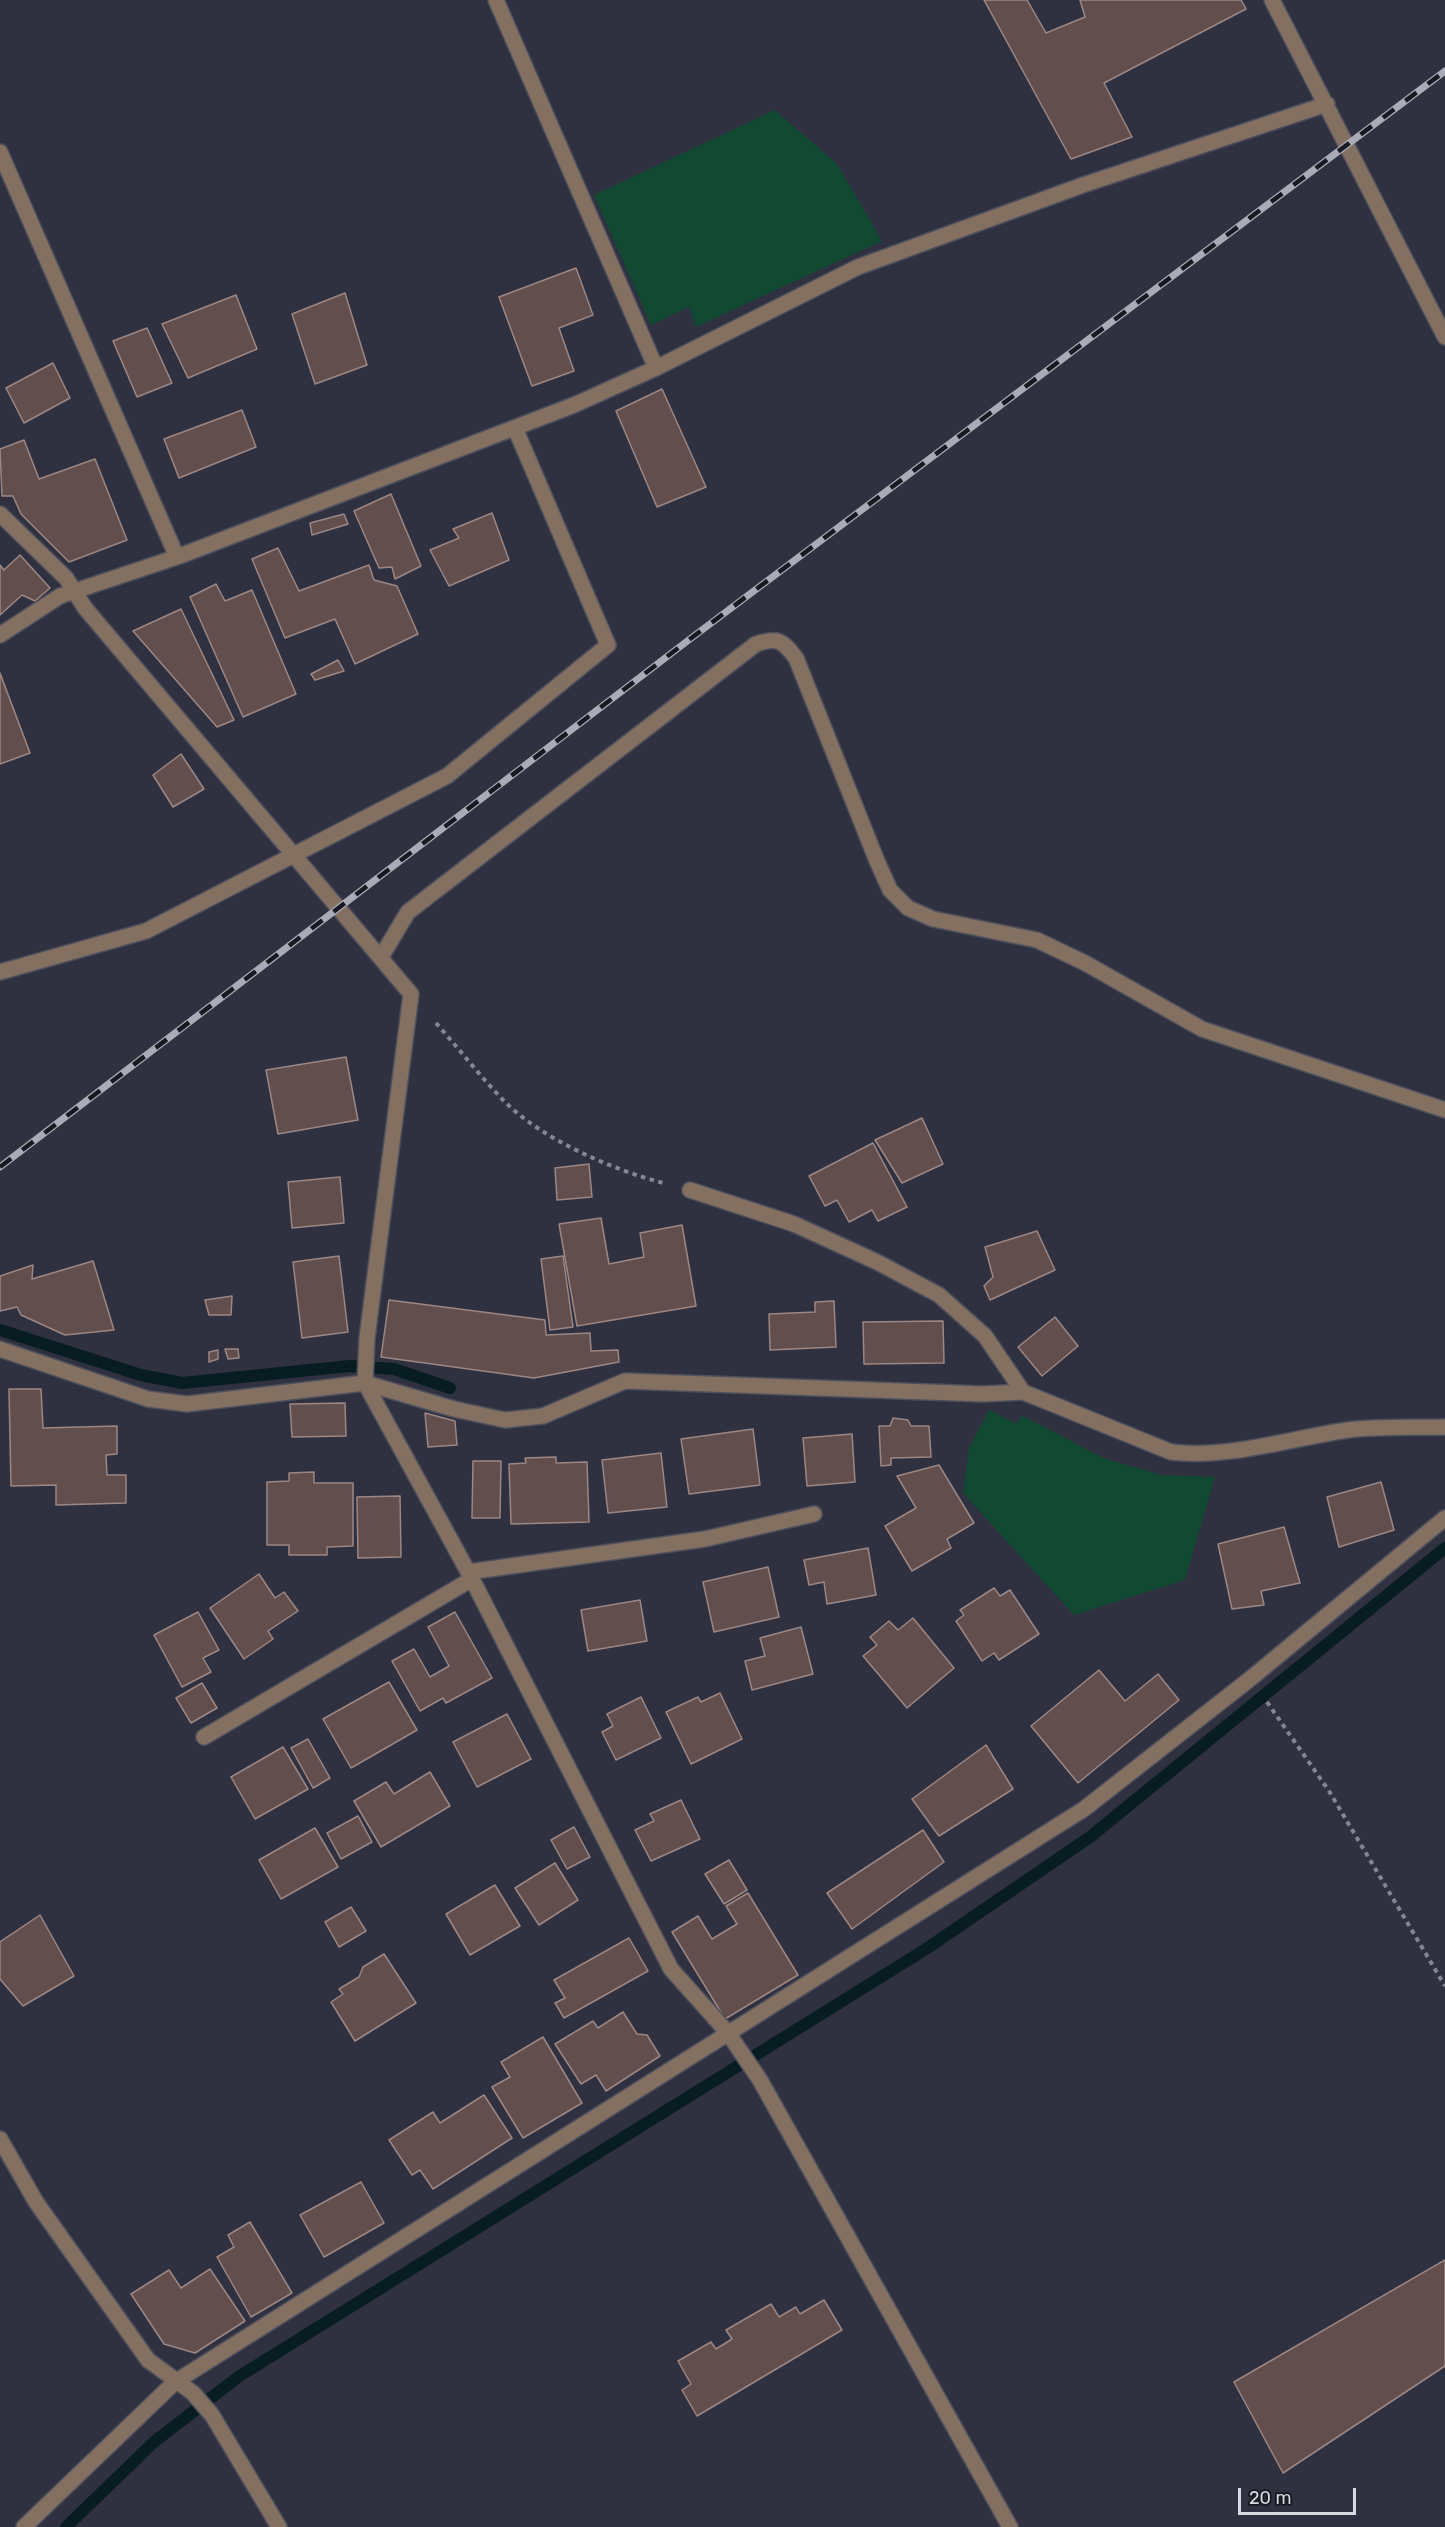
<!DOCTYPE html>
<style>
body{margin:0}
#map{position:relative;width:1445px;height:2527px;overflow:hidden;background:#303140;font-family:Rubik,sans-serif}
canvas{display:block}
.scale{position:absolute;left:1238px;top:2488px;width:118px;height:27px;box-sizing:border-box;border:3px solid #d8d9e3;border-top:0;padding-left:8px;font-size:18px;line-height:21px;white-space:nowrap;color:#d8d9e3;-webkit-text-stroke:4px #191a21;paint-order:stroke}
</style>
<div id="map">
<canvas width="1445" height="2527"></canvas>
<div class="scale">20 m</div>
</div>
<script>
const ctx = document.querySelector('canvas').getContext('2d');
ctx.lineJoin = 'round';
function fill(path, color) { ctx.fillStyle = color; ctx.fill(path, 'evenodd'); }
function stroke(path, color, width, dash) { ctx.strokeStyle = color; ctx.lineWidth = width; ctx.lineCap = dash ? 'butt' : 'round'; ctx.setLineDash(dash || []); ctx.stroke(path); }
fill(new Path2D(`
 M 775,110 L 837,164 L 882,241 L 696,327 L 689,307 L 651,325 L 594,195 Z
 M 989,1410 L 1017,1424 L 1021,1415 L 1106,1459 L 1162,1475 L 1215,1477 L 1185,1580 L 1074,1615 L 963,1493 L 969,1448 Z`), '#124933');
stroke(new Path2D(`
 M 0,1330 L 141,1375 L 182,1383 L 350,1366 L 394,1369 L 450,1388
 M 66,2527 L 154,2442 L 238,2377 L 926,1949 L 1090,1837 L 1445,1548`), '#071d21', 12);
const building = new Path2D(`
 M 984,0 L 1027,0 L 1046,33 L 1085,17 L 1080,0 L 1241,0 L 1246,9 L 1104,83 L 1132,137 L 1071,159 Z
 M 576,268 L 593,315 L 559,328 L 574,371 L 532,386 L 499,297 Z
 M 345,293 L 367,365 L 315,384 L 292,314 Z
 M 236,295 L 257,349 L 188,378 L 162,324 Z
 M 147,328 L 172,383 L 137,397 L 113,341 Z
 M 53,363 L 70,398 L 24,423 L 6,388 Z
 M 662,389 L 706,487 L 657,507 L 616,411 Z
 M 242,410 L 256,447 L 179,478 L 164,439 Z
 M 24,440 L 39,479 L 95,459 L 127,540 L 69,562 L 21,514 L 13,496 L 2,496 L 0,449 Z
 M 391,494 L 421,566 L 395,579 L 392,567 L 379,568 L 354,511 Z
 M 492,513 L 509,560 L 449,586 L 430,550 L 459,538 L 453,529 Z
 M 344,514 L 348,524 L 312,535 L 310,523 Z
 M 278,548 L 299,591 L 369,565 L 374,580 L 397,586 L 418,634 L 355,664 L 335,619 L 285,638 L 252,559 Z
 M 20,555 L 50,588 L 35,601 L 22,595 L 0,615 L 0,565 L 4,570 Z
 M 216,584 L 225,601 L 252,590 L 296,694 L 243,717 L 190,597 Z
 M 181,609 L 234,720 L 217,727 L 133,631 Z
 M 338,660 L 344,671 L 315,680 L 311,674 Z
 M 0,673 L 30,753 L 0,764 Z
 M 181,754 L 204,789 L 173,807 L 153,775 Z
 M 346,1057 L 358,1120 L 278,1134 L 266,1070 Z
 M 922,1118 L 943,1164 L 902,1183 L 875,1140 Z
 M 873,1143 L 907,1207 L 878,1221 L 872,1210 L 849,1222 L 837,1200 L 825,1206 L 809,1176 Z
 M 589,1164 L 592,1197 L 557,1200 L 555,1168 Z
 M 340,1177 L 344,1223 L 292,1228 L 288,1182 Z
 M 601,1218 L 609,1264 L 644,1257 L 640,1233 L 682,1225 L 696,1306 L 577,1326 L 559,1224 Z
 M 1037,1231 L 1055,1270 L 990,1300 L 984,1286 L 993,1277 L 985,1247 Z
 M 339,1256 L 348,1332 L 302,1338 L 293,1262 Z
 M 563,1256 L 573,1327 L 550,1330 L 541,1259 Z
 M 93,1261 L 114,1330 L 65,1335 L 21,1315 L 17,1307 L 0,1311 L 0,1276 L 33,1265 L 32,1279 Z
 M 232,1296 L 231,1315 L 209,1315 L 205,1300 Z
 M 389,1300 L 545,1320 L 546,1335 L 590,1333 L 591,1351 L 618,1350 L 619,1362 L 534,1378 L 381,1357 Z
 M 834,1301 L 836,1347 L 770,1350 L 769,1314 L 815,1312 L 815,1302 Z
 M 1055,1317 L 1078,1346 L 1042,1376 L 1018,1347 Z
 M 943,1321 L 944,1363 L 864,1364 L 863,1322 Z
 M 225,1349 L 238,1349 L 239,1358 L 228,1359 Z
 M 218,1350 L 218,1359 L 209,1362 L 209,1352 Z
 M 9,1389 L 41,1389 L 43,1428 L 117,1426 L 117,1454 L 106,1455 L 107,1475 L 126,1475 L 126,1503 L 56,1505 L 56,1485 L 11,1486 Z
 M 345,1403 L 346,1436 L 292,1437 L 290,1404 Z
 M 425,1413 L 455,1421 L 457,1445 L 428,1447 Z
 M 893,1418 L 908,1420 L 911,1426 L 929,1426 L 931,1457 L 891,1458 L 891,1465 L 881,1466 L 879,1426 L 890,1426 Z
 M 753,1429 L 760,1485 L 689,1494 L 681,1439 Z
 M 852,1434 L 855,1482 L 807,1486 L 803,1438 Z
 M 661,1453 L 667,1507 L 608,1513 L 602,1460 Z
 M 556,1457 L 556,1463 L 587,1462 L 589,1522 L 511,1524 L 509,1464 L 526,1463 L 525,1458 Z
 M 473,1461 L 501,1461 L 500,1518 L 472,1518 Z
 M 939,1465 L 974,1523 L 947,1539 L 951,1548 L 912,1571 L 885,1526 L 916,1508 L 897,1476 Z
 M 314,1472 L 314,1483 L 353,1483 L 353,1546 L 327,1547 L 327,1555 L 289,1555 L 289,1545 L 267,1545 L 267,1482 L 289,1481 L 289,1473 Z
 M 1381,1482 L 1394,1530 L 1339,1547 L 1327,1497 Z
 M 400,1496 L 401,1557 L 358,1558 L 357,1497 Z
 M 1284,1527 L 1300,1583 L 1261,1591 L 1264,1605 L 1232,1609 L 1218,1544 Z
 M 868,1548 L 876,1595 L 827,1604 L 824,1582 L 809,1585 L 804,1560 Z
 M 768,1567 L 779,1617 L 714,1632 L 703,1582 Z
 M 259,1574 L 275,1598 L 284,1592 L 298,1611 L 268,1631 L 273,1639 L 244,1659 L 210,1608 Z
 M 994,1588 L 1000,1596 L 1010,1590 L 1039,1634 L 999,1660 L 994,1653 L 982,1661 L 956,1621 L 964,1615 L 960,1610 Z
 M 640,1600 L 647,1641 L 588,1651 L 581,1610 Z
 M 198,1612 L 219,1650 L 203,1658 L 211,1672 L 182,1687 L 154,1635 Z
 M 455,1612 L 492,1678 L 446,1703 L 443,1698 L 420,1711 L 392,1661 L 414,1649 L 430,1677 L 449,1666 L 428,1627 Z
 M 913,1618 L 954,1668 L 907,1708 L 863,1656 L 877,1645 L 870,1637 L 889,1621 L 898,1630 Z
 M 801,1627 L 813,1674 L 752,1690 L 745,1661 L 765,1656 L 760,1638 Z
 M 1099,1670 L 1125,1701 L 1158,1674 L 1179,1700 L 1078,1783 L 1031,1726 Z
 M 389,1682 L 417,1730 L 351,1768 L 323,1719 Z
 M 202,1683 L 217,1708 L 191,1723 L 176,1698 Z
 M 720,1693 L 742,1739 L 691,1764 L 666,1712 L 698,1697 L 701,1702 Z
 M 641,1697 L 661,1738 L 616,1760 L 602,1732 L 613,1726 L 607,1714 Z
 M 507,1714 L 531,1759 L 477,1787 L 453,1742 Z
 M 308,1739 L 330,1778 L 313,1788 L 291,1748 Z
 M 986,1745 L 1013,1789 L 939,1836 L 912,1799 Z
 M 283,1747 L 308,1789 L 255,1819 L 231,1777 Z
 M 430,1772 L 450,1806 L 381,1847 L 354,1801 L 386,1782 L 394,1794 Z
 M 681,1800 L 700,1839 L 651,1861 L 635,1830 L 654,1821 L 650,1814 Z
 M 358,1816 L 372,1842 L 341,1859 L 327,1833 Z
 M 574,1827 L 590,1857 L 567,1869 L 551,1840 Z
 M 315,1828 L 338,1867 L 281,1899 L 259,1860 Z
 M 923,1830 L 944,1862 L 852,1929 L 827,1893 Z
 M 729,1860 L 747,1890 L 724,1904 L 705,1874 Z
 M 555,1863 L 578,1900 L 539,1925 L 515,1888 Z
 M 495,1885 L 520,1926 L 470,1955 L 446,1914 Z
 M 748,1893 L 798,1975 L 725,2019 L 672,1932 L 698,1916 L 712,1939 L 737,1924 L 726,1906 Z
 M 351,1907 L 366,1931 L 339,1947 L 325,1922 Z
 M 40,1915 L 74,1976 L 23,2006 L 0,1979 L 0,1942 Z
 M 629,1938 L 648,1971 L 564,2018 L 555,2003 L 565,1998 L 554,1980 Z
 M 384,1954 L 416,2003 L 355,2041 L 331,2002 L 343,1994 L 339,1989 L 359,1977 L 363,1967 Z
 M 623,2012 L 637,2034 L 647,2035 L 660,2056 L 606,2091 L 596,2075 L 581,2084 L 555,2044 L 593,2021 L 598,2028 Z
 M 543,2037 L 582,2103 L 523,2138 L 492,2087 L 510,2077 L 501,2062 Z
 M 484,2095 L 512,2138 L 433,2189 L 420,2170 L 412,2175 L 389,2140 L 433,2112 L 440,2123 Z
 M 361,2182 L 384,2223 L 324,2257 L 300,2215 Z
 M 250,2222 L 292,2293 L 251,2317 L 217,2257 L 234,2247 L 228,2235 Z
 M 1445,2260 L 1445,2366 L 1283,2473 L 1234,2382 Z
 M 210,2269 L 245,2321 L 195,2353 L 164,2344 L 131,2294 L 169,2270 L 181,2288 Z
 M 824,2300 L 842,2330 L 697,2416 L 682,2390 L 691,2384 L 678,2361 L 711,2342 L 716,2349 L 732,2339 L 726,2330 L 771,2304 L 779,2317 L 796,2307 L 800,2314 Z`);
fill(building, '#624e4c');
stroke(building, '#9c8784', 1.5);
const minor = new Path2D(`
 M 496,0 L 656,368
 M 1272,0 L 1445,337
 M 0,152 L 177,557
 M 0,514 L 66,578 L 85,608 L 411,994 L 367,1338 L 365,1383 L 472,1579 L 671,1969 L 728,2033 L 760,2080 L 1010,2527
 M 0,635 L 60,596 L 177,557 L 574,405 L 656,368 L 858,267 L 1083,185 L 1327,104
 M 381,957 L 408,912 L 756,644 C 778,637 782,640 796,658 L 877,861 L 890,890 L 908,908 L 933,919 L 1037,940 L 1085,963 L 1202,1029 L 1445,1110
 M 0,972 L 146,931 L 447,776 L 608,645 L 515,428
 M 690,1190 L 794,1224 L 877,1262 L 939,1295 L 985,1336 L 1023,1392 L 1171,1452 C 1229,1459 1291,1438 1348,1430 C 1380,1426 1413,1428 1445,1427
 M 0,1349 L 148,1399 L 187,1404 L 365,1383 L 454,1409 L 505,1420 L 543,1416 L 625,1381 L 983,1394 L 1023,1392
 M 468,1572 L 705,1539 L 814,1514
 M 204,1737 L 472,1579
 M 0,2139 L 36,2202 L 148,2360 L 193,2393 L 212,2415 L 279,2527
 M 24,2527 L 175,2382 L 1084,1809 L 1250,1679 L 1445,1518`);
stroke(minor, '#4e4f5d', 18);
stroke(new Path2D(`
 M 436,1023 C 459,1049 480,1076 503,1100 C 541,1139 611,1169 663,1183
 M 1267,1702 L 1329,1791 L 1445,1986`), '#858692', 4, [4.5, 4.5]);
stroke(minor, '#837061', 15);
const rail = new Path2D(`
 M 0,1167 L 690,639 L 1445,71`);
stroke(rail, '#aaabb6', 7);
stroke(rail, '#191a21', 4.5, [14]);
</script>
